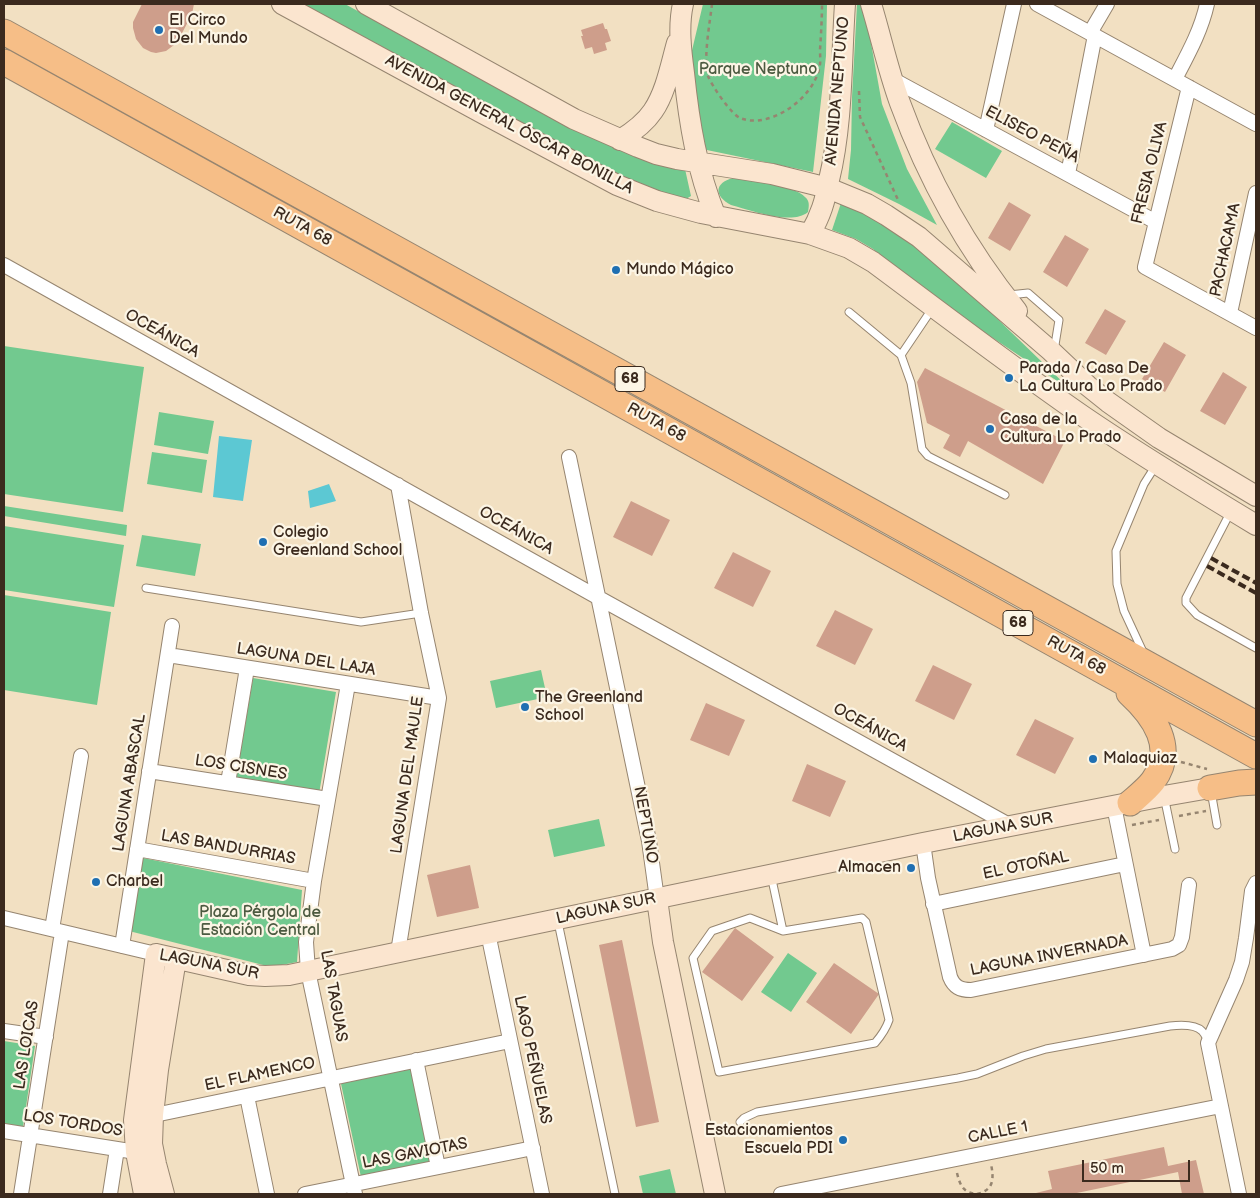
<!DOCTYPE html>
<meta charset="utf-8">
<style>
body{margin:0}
#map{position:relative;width:1260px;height:1198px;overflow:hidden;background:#f2e0c2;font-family:"Balsamiq Sans",sans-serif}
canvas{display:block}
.frame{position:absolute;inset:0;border:5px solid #3b2a1e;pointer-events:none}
.scale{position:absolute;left:1082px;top:1160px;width:108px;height:22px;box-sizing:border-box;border:2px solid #3b2a1e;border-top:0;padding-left:6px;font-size:15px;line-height:18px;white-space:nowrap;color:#3b2a1e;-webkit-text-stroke:4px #fcf5e5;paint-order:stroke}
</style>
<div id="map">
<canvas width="1260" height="1198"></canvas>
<div class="frame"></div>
<div class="scale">50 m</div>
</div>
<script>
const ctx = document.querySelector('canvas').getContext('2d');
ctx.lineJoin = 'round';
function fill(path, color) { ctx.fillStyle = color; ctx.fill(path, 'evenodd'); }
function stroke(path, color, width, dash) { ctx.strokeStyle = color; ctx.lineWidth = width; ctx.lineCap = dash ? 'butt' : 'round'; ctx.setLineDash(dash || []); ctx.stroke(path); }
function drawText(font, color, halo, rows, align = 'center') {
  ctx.font = font + ' "Balsamiq Sans",sans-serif'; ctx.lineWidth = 4.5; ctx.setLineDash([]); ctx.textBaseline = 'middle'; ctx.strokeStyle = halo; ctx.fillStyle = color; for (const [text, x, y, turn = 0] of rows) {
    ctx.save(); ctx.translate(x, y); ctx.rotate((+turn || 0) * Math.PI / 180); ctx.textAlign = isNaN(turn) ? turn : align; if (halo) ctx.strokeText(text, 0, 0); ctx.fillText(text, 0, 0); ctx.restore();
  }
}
fill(new Path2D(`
 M 294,4 L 345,4 L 392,30 L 685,169 L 691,196 L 686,199 L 671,195 L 625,179 Z
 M 703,4 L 827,4 L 826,56 L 813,172 L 702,149 L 689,63 Z
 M 857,4 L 864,4 L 882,104 L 907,169 L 937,225 L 899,204 L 848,179 L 851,150 L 852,97 Z
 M 952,122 L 1002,151 L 986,178 L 935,149 Z
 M 733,178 C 750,181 794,185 805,197 C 810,201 809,206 808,212 C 792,226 750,210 731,205 C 714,196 714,183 733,178 Z
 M 841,203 L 882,222 L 900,233 L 951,274 L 1072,391 L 975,326 L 895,268 L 873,249 L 856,239 L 832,230 Z
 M 4,346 L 144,367 L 123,512 L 4,494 Z
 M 159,412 L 214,421 L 208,454 L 154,445 Z
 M 152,452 L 207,460 L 202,493 L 147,484 Z
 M 4,506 L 127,525 L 126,536 L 4,516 Z
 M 4,526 L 124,545 L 114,607 L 4,590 Z
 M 142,535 L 201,544 L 195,576 L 136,566 Z
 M 4,595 L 111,612 L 97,705 L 4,690 Z
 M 541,670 L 547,697 L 496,708 L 490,681 Z
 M 253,678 L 336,692 L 319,794 L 236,780 Z
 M 599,819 L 605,846 L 554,857 L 548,830 Z
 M 143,858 L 302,890 L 297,962 L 271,967 L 129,931 Z
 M 788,953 L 817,973 L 791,1012 L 761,992 Z
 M 4,1041 L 35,1046 L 23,1127 L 4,1124 Z
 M 411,1064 L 432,1162 L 361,1177 L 340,1079 Z
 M 670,1169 L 676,1194 L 643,1194 L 639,1176 Z`), '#72c98f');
fill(new Path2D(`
 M 219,436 L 252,440 L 243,501 L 213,497 Z
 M 329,484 L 336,501 L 310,508 L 308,491 Z`), '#5cc8d3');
fill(new Path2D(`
 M 142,4 L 194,4 L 192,14 L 180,37 L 174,45 L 166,51 L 156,53 L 151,52 L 143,48 L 136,39 L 133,28 L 133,22 Z
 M 603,23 L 605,29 L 607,29 L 611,41 L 605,43 L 607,50 L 594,54 L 592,47 L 585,49 L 581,36 L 583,36 L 581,30 Z
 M 1009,202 L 1031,215 L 1010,251 L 988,238 Z
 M 1065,235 L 1089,249 L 1067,287 L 1043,272 Z
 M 1105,309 L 1126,321 L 1106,355 L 1085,343 Z
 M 1164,342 L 1186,355 L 1165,392 L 1142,379 Z
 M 925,368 L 1065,441 L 1043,484 L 968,441 L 960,457 L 943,448 L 950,435 L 927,423 L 917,382 Z
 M 1223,372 L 1247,387 L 1225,425 L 1200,411 Z
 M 631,501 L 670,520 L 652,556 L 613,537 Z
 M 733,552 L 771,571 L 753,607 L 714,588 Z
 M 835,610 L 873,629 L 855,665 L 816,646 Z
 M 933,665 L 972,684 L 954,720 L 915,701 Z
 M 706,703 L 745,720 L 729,756 L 690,740 Z
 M 1035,719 L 1074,738 L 1055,774 L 1016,755 Z
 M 807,764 L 846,781 L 830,817 L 792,801 Z
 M 470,865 L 479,908 L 437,917 L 427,875 Z
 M 735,928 L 774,957 L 742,1001 L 702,972 Z
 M 622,940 L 659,1122 L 636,1127 L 599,945 Z
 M 834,963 L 879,994 L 851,1034 L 806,1002 Z
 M 1164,1147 L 1168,1166 L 1196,1160 L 1204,1194 L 1182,1194 L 1178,1172 L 1072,1194 L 1032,1194 L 1052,1189 L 1048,1171 Z`), '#ce9e8b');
const lane = new Path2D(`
 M 1009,295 L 1028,293 L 1059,320 L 1054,351
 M 932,309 L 901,355 L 911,383 L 922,449 L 928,456 L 1005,495
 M 849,312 L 901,355
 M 1231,511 L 1186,598 L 1186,603 L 1197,615 L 1256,648
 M 146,588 L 361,622 L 421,613
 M 1143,652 L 1124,611 L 1117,584 L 1116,551 L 1144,484 L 1156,465
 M 1211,791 L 1217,825
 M 1164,796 L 1175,849
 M 771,875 L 783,931 L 862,918 L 866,922 L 889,1020 C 886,1029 881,1036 875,1043 L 719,1072 L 693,958 L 712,931 L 750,918 L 783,931
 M 558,922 L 615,1194
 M 740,1122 L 744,1118 L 757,1112 L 958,1078 L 977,1074 L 1023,1056 L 1046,1049 L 1170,1026 C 1179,1025 1195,1024 1202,1031 C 1205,1034 1207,1039 1208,1043`);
const street = new Path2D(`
 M 1037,4 L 1256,124
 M 1090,33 L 1107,4
 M 892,79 L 1156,222
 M 1175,79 C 1188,54 1201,31 1207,4
 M 1189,87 L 1145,267 L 1256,328
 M 986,130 L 1014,4
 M 1068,174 L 1095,35
 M 4,265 L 599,598 L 1011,826
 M 1230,313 L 1256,193
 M 569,457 L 649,841 L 657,899
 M 398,485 L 421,613 L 439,698 L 398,952
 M 168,655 L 439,698
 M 348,684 L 314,881 L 306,942 L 308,971 L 355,1194
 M 149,771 L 328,799
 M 228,783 L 247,668
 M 1114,806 L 1144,955
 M 923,843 L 928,878 L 950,977 C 954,987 960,990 971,990 L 1172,949 L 1179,945 L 1182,937 L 1189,885
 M 137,849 L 314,881
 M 933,904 L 1125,864
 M 4,918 L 156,954
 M 52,929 L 81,756
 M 488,933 L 542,1194
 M 122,946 L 172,626
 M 4,1031 L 46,1037
 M 416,1060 L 438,1167
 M 247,1096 L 267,1194
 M 145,1117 L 510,1041
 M 4,1131 L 136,1152
 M 21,1194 L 62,932
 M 110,1194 L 117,1149
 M 305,1194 L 533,1148
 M 781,1194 L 1221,1106
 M 1239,1194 L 1208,1043 L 1236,980 L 1242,962 L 1246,938 L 1252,891 L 1256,883`);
const secondary = new Path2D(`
 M 282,4 L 484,114 L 617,185 L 657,201 L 701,213 L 810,234 L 849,248 L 873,262 C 943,314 1012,367 1083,416 C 1140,455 1198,490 1256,525
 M 366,4 L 574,119 L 638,147 L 656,154 L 677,159 L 772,174 L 828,188 L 867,204 L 886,215 L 919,237 L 1051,351 L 1088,386 L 1108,402 L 1159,438 L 1256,496
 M 683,4 C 678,26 681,51 684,73 C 689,122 697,171 716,217
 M 871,4 C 881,37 888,70 900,103 C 927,177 967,249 1017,311
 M 620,140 C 633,132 645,123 653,111 C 666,92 671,64 677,43
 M 810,234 C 821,215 825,201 829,180 C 843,122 841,62 845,4
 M 657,899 L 663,942 L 715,1194
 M 144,1194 L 136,1152 L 134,1120 L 156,954 L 249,975 L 265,976 L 289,975 L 923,843 L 1164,796 L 1210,788
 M 164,1194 L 156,1164 L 152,1144 L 153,1115 L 158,1070 L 176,959`);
const highway = new Path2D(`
 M 4,32 L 1256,724
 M 4,62 L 1256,756
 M 1129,693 C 1154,716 1177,748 1153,781 C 1147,789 1138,796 1130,803
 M 1210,788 L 1239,783 L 1256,782`);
stroke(lane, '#968570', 9);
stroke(street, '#968570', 16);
stroke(secondary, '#968570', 22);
stroke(highway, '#968570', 27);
stroke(new Path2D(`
 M 712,4 C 710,22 703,59 708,76 C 712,86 731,114 740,118 C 770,130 813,98 819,69 C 821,63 820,56 820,50 C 821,34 822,19 822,4
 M 859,91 L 860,117 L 899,202
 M 1181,762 L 1207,769
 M 1179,816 L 1206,811
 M 1132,825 L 1159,820
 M 957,1173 C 960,1185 963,1193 977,1194
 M 977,1194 C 994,1190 994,1179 991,1164`), '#968570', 2.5, [4, 4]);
stroke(lane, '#fff', 7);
stroke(street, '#fff', 14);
stroke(secondary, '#fbe5cf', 20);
stroke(highway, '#f6be87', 25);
stroke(new Path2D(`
 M 1211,558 L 1256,583
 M 1207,566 L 1256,593`), '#3b2a1e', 4, [8, 4]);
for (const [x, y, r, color] of [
 [159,30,5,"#1f6fb2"],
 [616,270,5,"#1f6fb2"],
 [1009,378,5,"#1f6fb2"],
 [990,429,5,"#1f6fb2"],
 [263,542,5,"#1f6fb2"],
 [525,707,5,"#1f6fb2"],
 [1093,759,5,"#1f6fb2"],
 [911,868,5,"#1f6fb2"],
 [96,882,5,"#1f6fb2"],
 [843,1140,5,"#1f6fb2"]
]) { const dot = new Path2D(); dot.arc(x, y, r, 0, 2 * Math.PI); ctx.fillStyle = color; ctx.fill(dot); stroke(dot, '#fcf5e5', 2); }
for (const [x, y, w] of [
 [630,379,30],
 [1018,623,30]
]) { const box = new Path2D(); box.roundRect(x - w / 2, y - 12.5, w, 25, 4); ctx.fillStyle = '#fcf5e5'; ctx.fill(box); stroke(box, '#3b2a1e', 1); }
drawText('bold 15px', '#3b2a1e', null, [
 ["68",630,379],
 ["68",1018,623]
]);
drawText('16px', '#3b2a1e', '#fcf5e5', [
 ["El Circo",169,21],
 ["Del Mundo",169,39],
 ["Mundo Mágico",626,270],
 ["Parada / Casa De",1019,369],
 ["La Cultura Lo Prado",1019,387],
 ["Casa de la",1000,420],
 ["Cultura Lo Prado",1000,438],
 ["Colegio",273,533],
 ["Greenland School",273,551],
 ["The Greenland",535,698],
 ["School",535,716],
 ["Malaquiaz",1103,759],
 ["Almacen",901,868,"right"],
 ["Charbel",106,882],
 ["Estacionamientos",833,1131,"right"],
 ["Escuela PDI",833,1149,"right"]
], 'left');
drawText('16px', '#4c5a40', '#fcf5e5', [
 ["Parque Neptuno",758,70],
 ["Plaza Pérgola de",260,913],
 ["Estación Central",260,931]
]);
drawText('16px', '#3b2a1e', '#fcf5e5', [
 ["AVENIDA NEPTUNO",838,91,-85],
 ["AVENIDA GENERAL ÓSCAR BONILLA",509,125,28],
 ["ELISEO PEÑA",1032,135,28],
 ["FRESIA OLIVA",1150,173,-76],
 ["RUTA 68",302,227,29],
 ["PACHACAMA",1226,250,-78],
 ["OCEÁNICA",162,334,29],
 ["RUTA 68",656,423,29],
 ["OCEÁNICA",516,531,29],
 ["RUTA 68",1076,656,29],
 ["LAGUNA DEL LAJA",306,660,9],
 ["OCEÁNICA",870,728,29],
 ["LOS CISNES",241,768,9],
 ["LAGUNA DEL MAULE",408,775,-82],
 ["LAGUNA ABASCAL",130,783,-81],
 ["NEPTUNO",645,825,80],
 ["LAGUNA SUR",1003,828,-11],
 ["LAS BANDURRIAS",228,848,10],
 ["EL OTOÑAL",1026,866,-12],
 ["LAGUNA SUR",606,909,-12],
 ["LAGUNA INVERNADA",1049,956,-11],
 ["LAGUNA SUR",209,965,11],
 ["LAS TAGUAS",333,996,80],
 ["LAS LOICAS",27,1045,-81],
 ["LAGO PEÑUELAS",532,1060,78],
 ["EL FLAMENCO",260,1075,-12],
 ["LOS TORDOS",73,1124,9],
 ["CALLE 1",998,1133,-11],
 ["LAS GAVIOTAS",415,1154,-11]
]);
</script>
